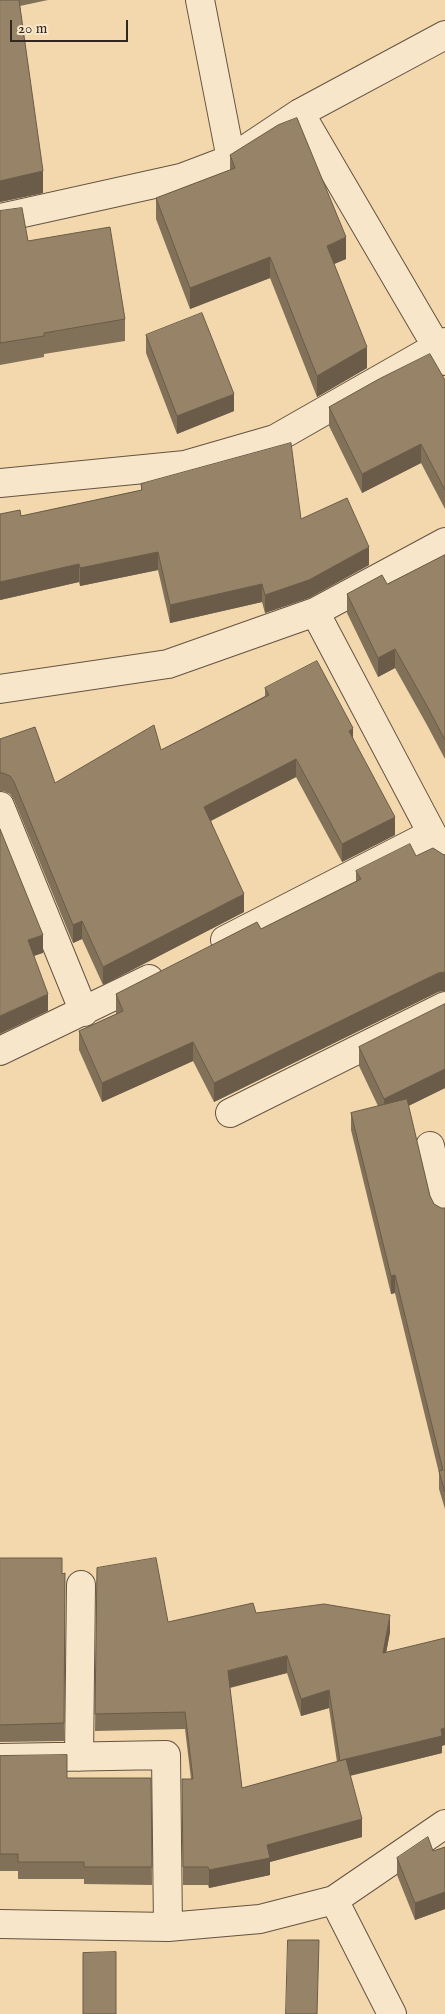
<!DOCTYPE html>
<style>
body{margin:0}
#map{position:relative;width:445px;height:2014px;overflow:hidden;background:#f3d8ad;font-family:"IM FELL English",serif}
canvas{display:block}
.scale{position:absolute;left:10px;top:20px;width:118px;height:22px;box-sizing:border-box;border:2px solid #34271e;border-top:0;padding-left:6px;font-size:15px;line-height:18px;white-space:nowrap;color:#34271e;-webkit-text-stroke:4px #f7e6ca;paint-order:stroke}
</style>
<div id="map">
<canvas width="445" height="2014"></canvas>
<div class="scale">20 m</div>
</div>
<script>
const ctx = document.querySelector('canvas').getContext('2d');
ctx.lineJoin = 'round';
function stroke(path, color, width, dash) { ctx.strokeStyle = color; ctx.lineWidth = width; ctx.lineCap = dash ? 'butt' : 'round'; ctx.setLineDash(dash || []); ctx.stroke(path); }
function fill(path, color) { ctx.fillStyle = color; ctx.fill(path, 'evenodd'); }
const minor = new Path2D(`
 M 200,0 L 231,159
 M 300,113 L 445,361
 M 0,218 L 181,178 L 231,159 L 300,113 L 445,35
 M 0,483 L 185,465 L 275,439 L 445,342
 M 315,612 L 445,858
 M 0,689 L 168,664 L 315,612 L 445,542
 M 0,806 L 84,1012
 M 225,940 L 431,834
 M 0,1051 L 149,979
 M 230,1113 L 445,1006
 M 430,1146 L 445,1210
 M 79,1757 L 81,1585
 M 0,1758 L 166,1755 L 168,1927
 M 334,1900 L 392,2014
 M 0,1924 L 168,1927 L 260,1919 L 334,1900 L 445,1824`);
stroke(minor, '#645342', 30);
stroke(minor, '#f7e6ca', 28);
fill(new Path2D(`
 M 0,0 L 48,0 L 20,6 L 43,193 L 0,202 Z
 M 230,155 L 346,259 L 334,264 L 367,368 L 317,397 L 270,278 L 190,309 L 156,219 L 156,198 L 230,170 Z
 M 0,211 L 28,241 L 125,319 L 125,341 L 44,354 L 44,357 L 0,365 Z
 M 146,335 L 234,411 L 177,434 L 146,353 Z
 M 445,380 L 445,509 L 421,463 L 362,493 L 329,426 L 329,407 Z
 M 141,484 L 301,519 L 369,565 L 309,598 L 265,613 L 262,602 L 170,623 L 158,570 L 80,586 L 79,582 L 0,600 L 0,514 L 21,516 L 141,490 Z
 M 445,555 L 445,759 L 427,725 L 395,668 L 378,677 L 347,613 L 347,594 L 387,584 Z
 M 265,688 L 353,738 L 395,835 L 342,862 L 296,777 L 211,821 L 244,912 L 103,985 L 82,939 L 73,943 L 14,800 L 10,794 L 3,791 L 0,791 L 0,739 L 55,783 L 161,750 L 265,696 Z
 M 356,871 L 438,992 L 214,1102 L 193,1061 L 102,1102 L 79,1050 L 79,1031 L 116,1014 L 116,994 L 261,929 L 356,881 Z
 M 445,1004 L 445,1088 L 408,1106 L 430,1196 L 434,1204 L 441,1208 L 445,1208 L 445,1509 L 439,1489 L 439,1473 L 395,1293 L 391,1294 L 351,1130 L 351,1113 L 378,1106 L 359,1066 L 359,1047 Z
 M 0,1558 L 62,1574 L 65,1573 L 64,1741 L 0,1742 Z
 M 97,1568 L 168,1622 L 256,1613 L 390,1632 L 386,1652 L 442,1746 L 442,1753 L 350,1776 L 362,1837 L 270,1862 L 270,1875 L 209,1888 L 208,1885 L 183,1885 L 182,1779 L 191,1779 L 185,1729 L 95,1731 ZM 287,1673 L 301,1716 L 329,1708 L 337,1762 L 242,1788 L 230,1688 Z
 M 0,1756 L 67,1778 L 151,1778 L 152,1885 L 84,1884 L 84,1879 L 18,1879 L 18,1871 L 0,1871 Z
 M 445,1847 L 445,1909 L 415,1920 L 397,1875 L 397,1858 L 433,1851 Z`), '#827159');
fill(new Path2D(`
 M 43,171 L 43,193 L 0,202 L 0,181 Z
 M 346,237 L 346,259 L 327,267 L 327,246 Z
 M 270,257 L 270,278 L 190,309 L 190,288 Z
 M 367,347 L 367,368 L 317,397 L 317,376 Z
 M 234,394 L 234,411 L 177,434 L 177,416 Z
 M 421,444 L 421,463 L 362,493 L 362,474 Z
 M 369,547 L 369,565 L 309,598 L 265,613 L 265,595 Z
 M 158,552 L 158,570 L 80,586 L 80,568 Z
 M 79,564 L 79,582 L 0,600 L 0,582 Z
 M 262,584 L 262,602 L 170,623 L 170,605 Z
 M 395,649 L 395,668 L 378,677 L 378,658 Z
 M 353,728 L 353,746 L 349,731 Z
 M 296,759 L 296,777 L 204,824 L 204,807 Z
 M 395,817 L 395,835 L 342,862 L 342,844 Z
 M 244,894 L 244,912 L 103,985 L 103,967 Z
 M 82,921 L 82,939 L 73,943 L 73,925 Z
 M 43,935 L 43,953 L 28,958 L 28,940 Z
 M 445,972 L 445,991 L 438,992 L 214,1102 L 214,1083 L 438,973 Z
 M 48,994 L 48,1011 L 0,1034 L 0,1016 Z
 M 193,1042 L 193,1061 L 102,1102 L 102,1083 Z
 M 445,1069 L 445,1088 L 384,1118 L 384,1099 Z
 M 395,1275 L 395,1293 L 391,1294 L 391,1276 Z
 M 390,1615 L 390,1632 L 383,1670 L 383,1653 Z
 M 287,1656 L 287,1673 L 228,1688 L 228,1671 Z
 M 329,1690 L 329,1708 L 301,1716 L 301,1699 Z
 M 445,1728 L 445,1745 L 442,1746 L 442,1753 L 340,1778 L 340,1761 Z
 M 362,1819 L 362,1837 L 270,1862 L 270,1875 L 209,1888 L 209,1870 L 267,1845 Z
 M 445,1892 L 445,1909 L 415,1920 L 415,1903 Z`), '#6a5c49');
const building = new Path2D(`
 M 0,0 L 19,0 L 43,171 L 0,181 Z
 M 297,118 L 346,237 L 327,246 L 367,347 L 317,376 L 270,257 L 190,288 L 156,198 L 235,168 L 230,155 L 278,125 Z
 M 22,208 L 28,241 L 110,227 L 125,319 L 44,333 L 44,336 L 0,343 L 0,211 Z
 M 202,313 L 234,394 L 177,416 L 146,335 Z
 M 430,354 L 445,380 L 445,490 L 421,444 L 362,474 L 329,407 L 379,379 Z
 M 291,443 L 301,519 L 347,498 L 369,547 L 309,580 L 265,595 L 262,584 L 170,605 L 158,552 L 80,568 L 79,564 L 0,582 L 0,514 L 20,510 L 21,516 L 142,490 L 141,484 Z
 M 445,555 L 445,740 L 427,706 L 395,649 L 378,658 L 347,594 L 382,575 L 387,584 Z
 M 317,661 L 353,728 L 349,731 L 395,817 L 342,844 L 296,759 L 204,807 L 244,894 L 103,967 L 82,921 L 73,925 L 14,782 L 10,776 L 3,773 L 0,773 L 0,739 L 35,727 L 55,783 L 154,725 L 161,750 L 269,695 L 265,688 Z
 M 0,829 L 43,935 L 28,940 L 48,994 L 0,1016 Z
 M 410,844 L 416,856 L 433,848 L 444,855 L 445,854 L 445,972 L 438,973 L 214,1083 L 193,1042 L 102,1083 L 79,1031 L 123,1011 L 116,994 L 257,922 L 261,929 L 361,879 L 356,871 Z
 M 445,1004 L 445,1069 L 384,1099 L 359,1047 Z
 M 407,1099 L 430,1196 L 434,1204 L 441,1208 L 445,1208 L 445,1492 L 439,1471 L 443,1470 L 395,1275 L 391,1276 L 351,1113 Z
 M 0,1558 L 62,1558 L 62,1574 L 65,1573 L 64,1723 L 0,1725 Z
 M 156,1558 L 168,1622 L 253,1603 L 256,1613 L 324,1604 L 390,1615 L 383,1653 L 445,1638 L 445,1728 L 441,1729 L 442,1736 L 346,1759 L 362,1819 L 267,1845 L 270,1858 L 209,1870 L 208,1867 L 183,1867 L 182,1779 L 193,1779 L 185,1712 L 95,1714 L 97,1568 ZM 287,1656 L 301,1699 L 329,1690 L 340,1761 L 346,1759 L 242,1788 L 228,1671 Z
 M 67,1755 L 67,1778 L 151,1778 L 152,1867 L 84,1867 L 84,1862 L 18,1862 L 18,1854 L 0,1854 L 0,1756 Z
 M 428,1837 L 433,1851 L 445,1847 L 445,1892 L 415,1903 L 397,1858 Z
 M 288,1940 L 319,1940 L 317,2014 L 286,2014 Z
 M 116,1952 L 116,2014 L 83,2014 L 83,1953 Z`);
fill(building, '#978368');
stroke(building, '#6a5c49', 1);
</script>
